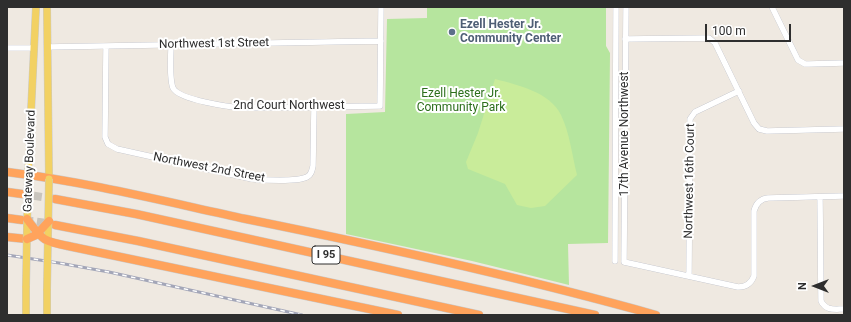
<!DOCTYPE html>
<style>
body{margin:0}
#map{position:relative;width:851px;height:322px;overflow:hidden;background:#efe9e1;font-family:Roboto,sans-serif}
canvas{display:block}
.frame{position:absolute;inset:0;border:8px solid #2e2e2e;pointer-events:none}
.north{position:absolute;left:795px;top:266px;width:40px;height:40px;-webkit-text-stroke:3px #fff;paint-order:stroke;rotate:270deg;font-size:11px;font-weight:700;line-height:16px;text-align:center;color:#2e2e2e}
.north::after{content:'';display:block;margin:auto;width:14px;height:18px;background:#2e2e2e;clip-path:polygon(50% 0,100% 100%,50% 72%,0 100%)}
.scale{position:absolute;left:705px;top:24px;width:86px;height:18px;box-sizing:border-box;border:2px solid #2e2e2e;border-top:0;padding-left:5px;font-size:12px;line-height:14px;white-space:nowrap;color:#2e2e2e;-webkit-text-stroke:3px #fff;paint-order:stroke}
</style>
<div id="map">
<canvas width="851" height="322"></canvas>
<div class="frame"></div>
<div class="north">N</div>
<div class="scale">100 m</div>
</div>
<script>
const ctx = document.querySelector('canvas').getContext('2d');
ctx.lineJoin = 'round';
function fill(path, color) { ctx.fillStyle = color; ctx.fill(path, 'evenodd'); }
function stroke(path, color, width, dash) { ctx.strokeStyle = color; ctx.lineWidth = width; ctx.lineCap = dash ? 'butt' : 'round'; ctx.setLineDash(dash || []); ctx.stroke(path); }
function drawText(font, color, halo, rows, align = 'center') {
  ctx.font = font + ' Roboto,sans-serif'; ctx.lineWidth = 4; ctx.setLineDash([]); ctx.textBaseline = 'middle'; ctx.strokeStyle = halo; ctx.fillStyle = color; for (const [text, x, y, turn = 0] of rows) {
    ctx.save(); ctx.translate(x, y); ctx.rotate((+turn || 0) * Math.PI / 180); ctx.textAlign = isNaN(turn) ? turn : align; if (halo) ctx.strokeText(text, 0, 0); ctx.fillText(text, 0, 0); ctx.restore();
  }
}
fill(new Path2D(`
 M 427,7 L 606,7 L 606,46 L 610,53 L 608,243 L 568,244 L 569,285 L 472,261 L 346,234 L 346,114 L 385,112 L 387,19 L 427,18 Z`), '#b6e59e');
fill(new Path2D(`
 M 495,79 C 518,85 550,92 561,115 C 570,134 572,155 577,175 L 545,206 L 531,208 L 517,205 L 505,184 L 468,169 L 466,162 L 478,133 Z`), '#c9ec9a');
stroke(new Path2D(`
 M 22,194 L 55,199
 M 25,220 L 53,224`), '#c8c4bd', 8, [8, 4]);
const minor = new Path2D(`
 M 626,7 L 624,262 L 738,287 C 746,287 751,284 754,276 L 754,211 C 756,203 760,199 768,198 L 844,196
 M 772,7 L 798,60 L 805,64 L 809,64 L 844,63
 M 625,39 L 709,38 L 715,43 L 754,123 L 759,129 L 767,131 L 844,129
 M 171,45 C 171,57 169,78 173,88 C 179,100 230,107 243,108 L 380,106 L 381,7
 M 106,46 L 105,137 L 108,144 L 117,149 L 252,179 C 263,180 297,182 307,177 C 311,175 312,171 313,166 L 314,107
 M 47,47 L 381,41
 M 7,48 L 34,48
 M 820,197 L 821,301 C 826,311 834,309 844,309
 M 615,261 L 616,7
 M 689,276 L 690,119 L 695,112 L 739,91`);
const major = new Path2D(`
 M 47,7 L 49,179
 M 28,175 L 36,7
 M 26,315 L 26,286
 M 47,315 L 47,289`);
const highway = new Path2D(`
 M 7,172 C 88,182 167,202 246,219 C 385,247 520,277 656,315
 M 7,192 L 22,194
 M 55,199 L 136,214 L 595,315
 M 7,218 L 22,220
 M 55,225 L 138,241 L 479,315
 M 7,237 L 27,239
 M 68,246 L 398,315`);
stroke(minor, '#b4b7c1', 6);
stroke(major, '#c9c9c9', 8);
stroke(highway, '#c9c9c9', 9);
stroke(minor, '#fff', 5.5);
stroke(major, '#f2d163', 7);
stroke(highway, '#ffa35c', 8);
const rail = new Path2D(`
 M 7,255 L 59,263 L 109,272 L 302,315`);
stroke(rail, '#a3a6b8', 3);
stroke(rail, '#fff', 1.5, [4.5]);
const majorBridge = new Path2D(`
 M 26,286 L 28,175
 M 47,289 L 49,179`);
const highwayBridge = new Path2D(`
 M 27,219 C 43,240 42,241 68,246
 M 27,239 L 36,235 L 49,221`);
stroke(majorBridge, '#c9c9c9', 8, []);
stroke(highwayBridge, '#c9c9c9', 9, []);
stroke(majorBridge, '#f2d163', 7);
stroke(highwayBridge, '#ffa35c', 8);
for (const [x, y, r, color] of [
 [452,32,4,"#5c6f8a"]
]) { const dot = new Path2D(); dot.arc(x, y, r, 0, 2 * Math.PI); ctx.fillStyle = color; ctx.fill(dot); stroke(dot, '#fff', 1.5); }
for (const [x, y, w] of [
 [326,255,28]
]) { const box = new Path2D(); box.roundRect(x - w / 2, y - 9, w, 18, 3); ctx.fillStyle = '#fff'; ctx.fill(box); stroke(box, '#2e2e2e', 1); }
drawText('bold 11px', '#2e2e2e', null, [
 ["I 95",326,255]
]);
drawText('bold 12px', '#4e5e75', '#fff', [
 ["Ezell Hester Jr.",460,25],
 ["Community Center",460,39]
], 'left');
drawText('12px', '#2e2e2e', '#fff', [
 ["Northwest 1st Street",214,44,-1],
 ["2nd Court Northwest",289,106],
 ["17th Avenue Northwest",625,134,-90],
 ["Gateway Boulevard",30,161,-88],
 ["Northwest 2nd Street",209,168,11],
 ["Northwest 16th Court",690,181,-89]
]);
drawText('12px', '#2c6e1b', '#fff', [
 ["Ezell Hester Jr.",461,94],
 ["Community Park",461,108]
]);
</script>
